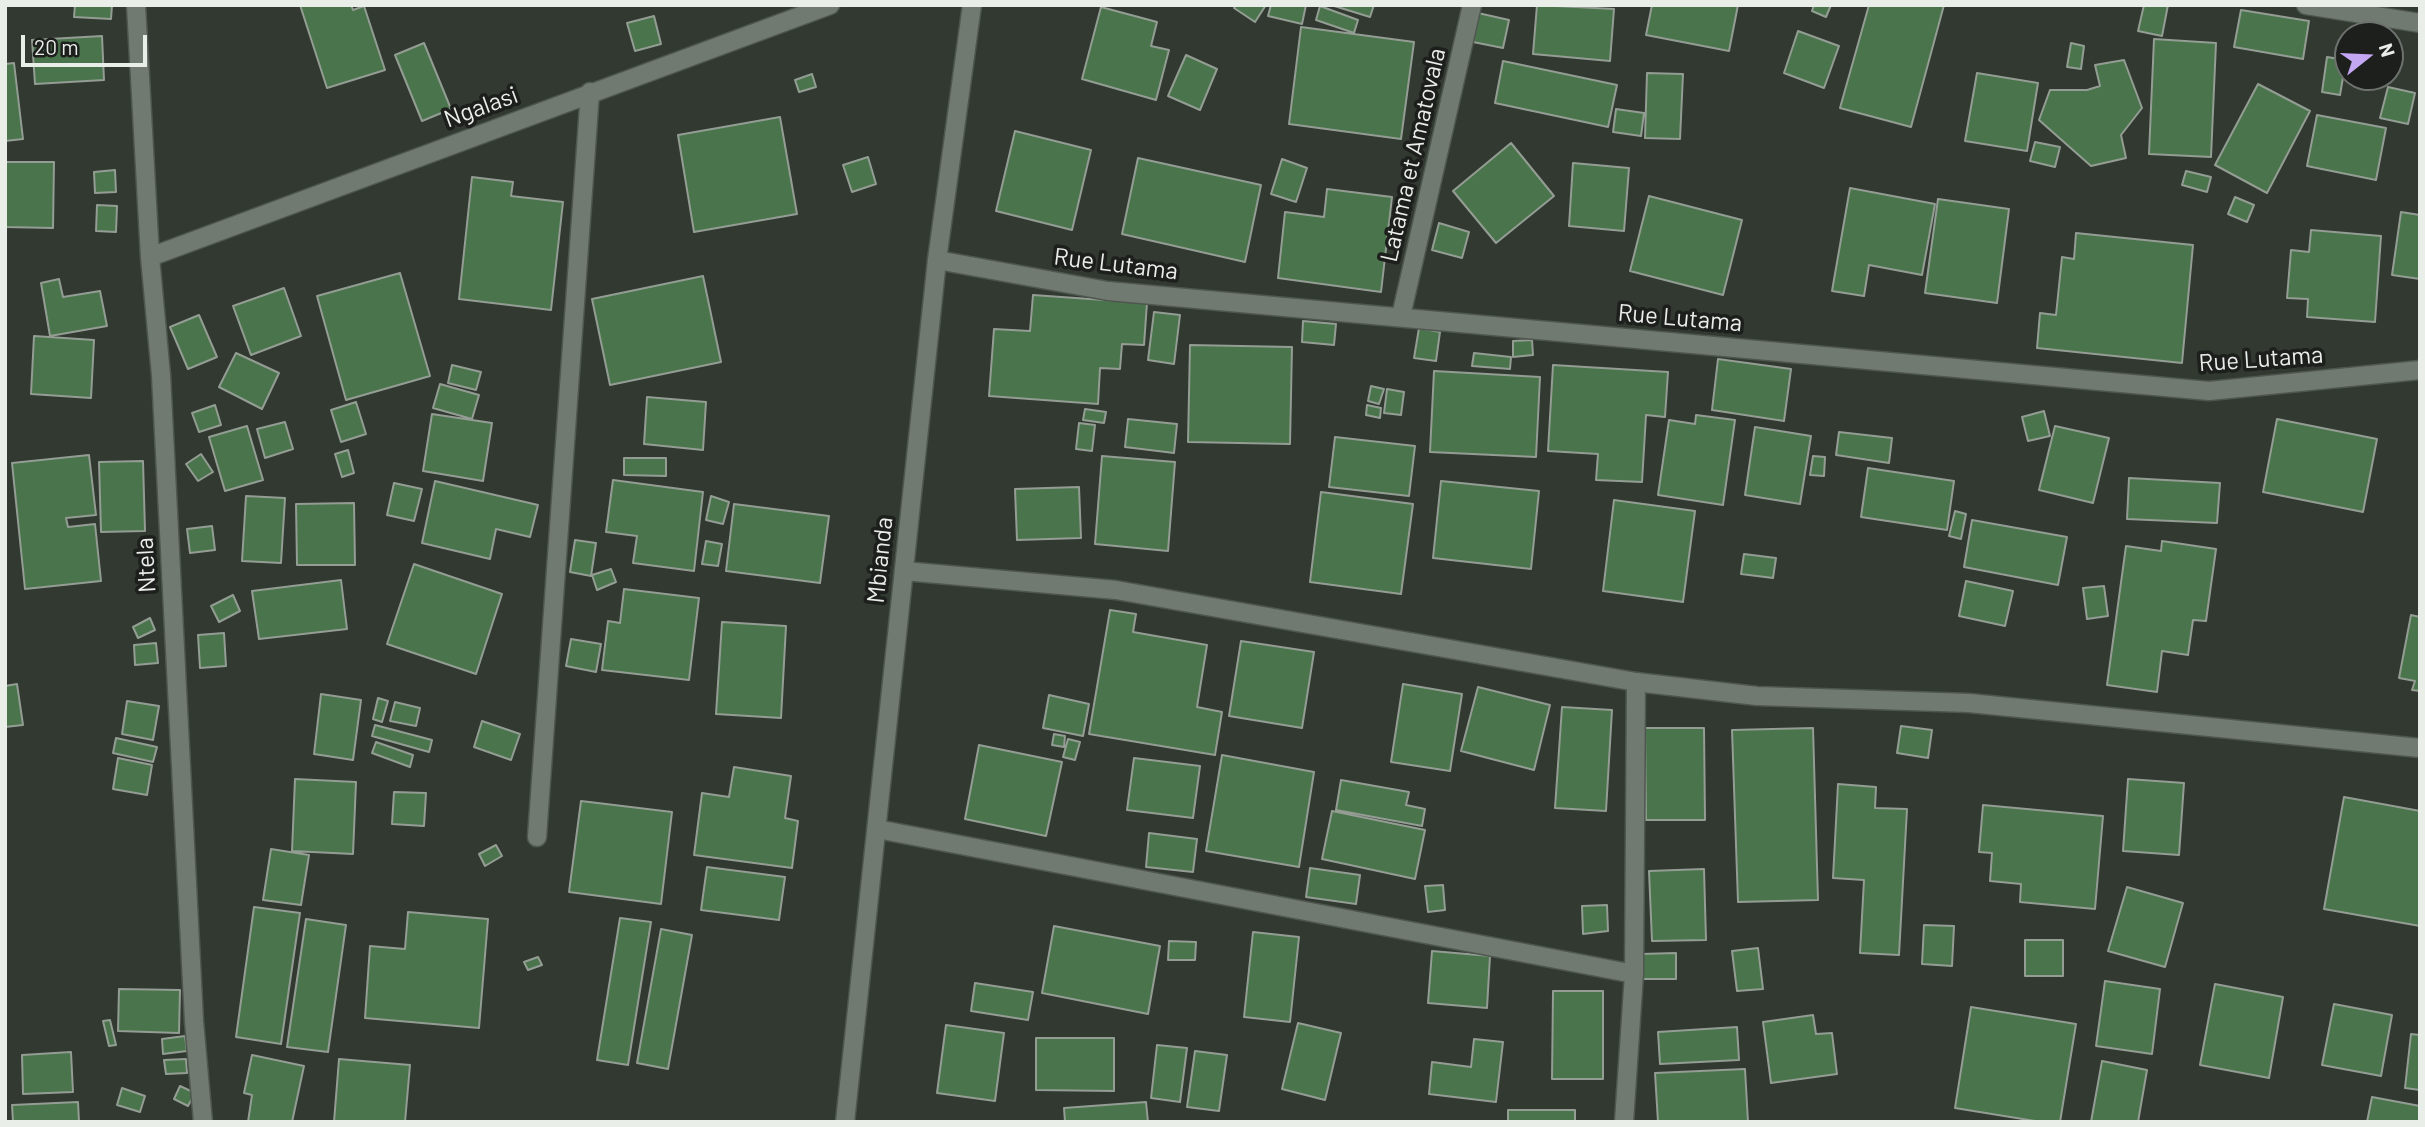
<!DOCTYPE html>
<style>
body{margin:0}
#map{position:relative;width:2425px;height:1127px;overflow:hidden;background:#313931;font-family:Barlow,sans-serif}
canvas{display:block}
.frame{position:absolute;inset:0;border:7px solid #e9eee9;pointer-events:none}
.north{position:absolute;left:2334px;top:21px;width:70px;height:70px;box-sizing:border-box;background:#1c1f1c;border:2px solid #6e726e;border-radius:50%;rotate:72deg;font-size:19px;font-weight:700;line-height:28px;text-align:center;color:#e9eee9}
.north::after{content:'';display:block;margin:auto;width:24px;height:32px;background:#c3a7f2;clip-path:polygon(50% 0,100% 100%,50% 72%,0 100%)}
.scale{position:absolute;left:21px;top:35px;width:126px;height:32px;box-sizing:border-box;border:4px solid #e9eee9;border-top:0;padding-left:9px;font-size:21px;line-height:24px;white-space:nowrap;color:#e9eee9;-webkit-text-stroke:5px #1c1f1c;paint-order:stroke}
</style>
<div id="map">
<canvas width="2425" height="1127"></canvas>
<div class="frame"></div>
<div class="north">N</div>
<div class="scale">20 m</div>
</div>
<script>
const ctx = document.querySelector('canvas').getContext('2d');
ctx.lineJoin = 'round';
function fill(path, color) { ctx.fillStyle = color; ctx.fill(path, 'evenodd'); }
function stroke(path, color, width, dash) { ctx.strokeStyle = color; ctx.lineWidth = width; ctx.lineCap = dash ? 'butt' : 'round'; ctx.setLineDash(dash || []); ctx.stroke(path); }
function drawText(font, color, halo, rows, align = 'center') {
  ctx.font = font + ' Barlow,sans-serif'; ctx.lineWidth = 7; ctx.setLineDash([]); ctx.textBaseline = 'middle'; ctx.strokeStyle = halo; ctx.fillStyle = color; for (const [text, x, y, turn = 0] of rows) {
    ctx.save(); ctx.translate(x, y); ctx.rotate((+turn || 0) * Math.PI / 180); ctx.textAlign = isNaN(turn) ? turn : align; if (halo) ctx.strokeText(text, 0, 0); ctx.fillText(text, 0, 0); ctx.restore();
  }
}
const building = new Path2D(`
 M 75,5 L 112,5 L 111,19 L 74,17 Z
 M 300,5 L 351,5 L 353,10 L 364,6 L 385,70 L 327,88 Z
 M 1236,5 L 1266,5 L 1255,22 L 1234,8 Z
 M 1271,5 L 1306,5 L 1302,24 L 1268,16 Z
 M 1331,5 L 1374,5 L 1370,17 Z
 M 1537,5 L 1614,9 L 1610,61 L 1533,54 Z
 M 1652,5 L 1738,5 L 1729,51 L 1646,35 Z
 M 1814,5 L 1831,5 L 1826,17 L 1812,11 Z
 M 1869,5 L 1944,5 L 1911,127 L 1840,108 Z
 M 2144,5 L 2168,5 L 2162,36 L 2138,31 Z
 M 1320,6 L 1358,20 L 1354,33 L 1316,20 Z
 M 1101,7 L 1157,22 L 1151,46 L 1169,50 L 1156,100 L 1082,79 Z
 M 2241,10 L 2309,21 L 2303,59 L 2234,47 Z
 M 1478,13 L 1509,20 L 1503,48 L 1473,42 Z
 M 654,16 L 661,44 L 635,51 L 627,23 Z
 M 1301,27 L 1414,42 L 1401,139 L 1289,124 Z
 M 1798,31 L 1839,46 L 1824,88 L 1784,73 Z
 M 102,36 L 104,80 L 35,84 L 32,40 Z
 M 2154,39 L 2216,43 L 2211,157 L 2149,154 Z
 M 424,43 L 451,109 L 422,121 L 395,55 Z
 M 2071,43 L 2084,46 L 2081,69 L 2067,67 Z
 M 1186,55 L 1217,69 L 1200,110 L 1168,96 Z
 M 2327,57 L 2346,60 L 2340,95 L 2322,92 Z
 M 2124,60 L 2142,108 L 2121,135 L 2126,158 L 2091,166 L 2039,120 L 2050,90 L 2087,90 L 2100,86 L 2095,65 Z
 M 1503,61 L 1617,85 L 1608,127 L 1495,103 Z
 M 14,63 L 23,139 L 5,141 L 5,64 Z
 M 1647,73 L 1683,74 L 1680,139 L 1645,138 Z
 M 1977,73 L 2038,83 L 2027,151 L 1965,141 Z
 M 812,74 L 816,87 L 799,92 L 795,80 Z
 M 2258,84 L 2310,111 L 2267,193 L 2215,165 Z
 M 2388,87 L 2415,93 L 2408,124 L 2380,118 Z
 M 1616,109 L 1644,113 L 1641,136 L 1613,132 Z
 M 2317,115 L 2386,128 L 2376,180 L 2307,166 Z
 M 780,117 L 797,214 L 694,232 L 678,135 Z
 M 1015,131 L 1091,150 L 1072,230 L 996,211 Z
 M 2035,142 L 2060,147 L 2055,167 L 2030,161 Z
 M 1511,143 L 1554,196 L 1496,243 L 1453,191 Z
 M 868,157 L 876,184 L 852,192 L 843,165 Z
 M 1138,158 L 1261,185 L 1245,262 L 1122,234 Z
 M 1282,159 L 1307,168 L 1296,202 L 1271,194 Z
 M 5,162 L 54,162 L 53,228 L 5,227 Z
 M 1573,163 L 1629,168 L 1624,231 L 1569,226 Z
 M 115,170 L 116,192 L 95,193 L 94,172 Z
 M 2186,171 L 2211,177 L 2207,192 L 2182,185 Z
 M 472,177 L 513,182 L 511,196 L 563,202 L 551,310 L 459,299 Z
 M 1850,188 L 1935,204 L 1922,275 L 1869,265 L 1864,296 L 1832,291 Z
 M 1327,189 L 1392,197 L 1381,292 L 1278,278 L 1285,212 L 1324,217 Z
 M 1649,196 L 1742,220 L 1723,295 L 1630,271 Z
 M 2235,197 L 2254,205 L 2247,222 L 2228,214 Z
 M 1938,199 L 2009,209 L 1997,303 L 1925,293 Z
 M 97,205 L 117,206 L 116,232 L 96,231 Z
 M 2401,212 L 2420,215 L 2420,279 L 2392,275 Z
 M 1439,223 L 1469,232 L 1462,258 L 1432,250 Z
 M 2311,230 L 2381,236 L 2375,322 L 2307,317 L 2308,299 L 2287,298 L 2291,250 L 2309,252 Z
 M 2076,233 L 2193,245 L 2182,363 L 2037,348 L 2040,313 L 2056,315 L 2062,257 L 2074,259 Z
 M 400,273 L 430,376 L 346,400 L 317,296 Z
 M 703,276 L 721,362 L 610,385 L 592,299 Z
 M 59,279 L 63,297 L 100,291 L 107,326 L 50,336 L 41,283 Z
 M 284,288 L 301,336 L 251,355 L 233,306 Z
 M 1033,295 L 1147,303 L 1144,345 L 1122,344 L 1120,369 L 1100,368 L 1098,404 L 989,396 L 994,329 L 1030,331 Z
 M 1154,312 L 1180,315 L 1174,364 L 1148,360 Z
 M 199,315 L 217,357 L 188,369 L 170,327 Z
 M 1303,321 L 1336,324 L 1334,345 L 1302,342 Z
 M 1419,328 L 1440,332 L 1436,361 L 1414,358 Z
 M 34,336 L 94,340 L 91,398 L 31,394 Z
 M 1532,340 L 1533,355 L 1513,357 L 1513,341 Z
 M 1190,345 L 1292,347 L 1290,444 L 1188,442 Z
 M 236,353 L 279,373 L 262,409 L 219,387 Z
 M 1474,353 L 1511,357 L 1510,369 L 1472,366 Z
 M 1718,359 L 1791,369 L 1784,421 L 1712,410 Z
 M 452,365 L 481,372 L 476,390 L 448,383 Z
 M 1553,365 L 1668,372 L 1665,417 L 1646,415 L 1642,482 L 1596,480 L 1598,454 L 1548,451 Z
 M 1434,371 L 1540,377 L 1536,457 L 1430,452 Z
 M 440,384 L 479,395 L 472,419 L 433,408 Z
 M 1371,386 L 1384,389 L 1379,404 L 1368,401 Z
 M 1387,389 L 1404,392 L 1401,415 L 1384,413 Z
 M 647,397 L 706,402 L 703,450 L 644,444 Z
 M 356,402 L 366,434 L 341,442 L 331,410 Z
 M 215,405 L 221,425 L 199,432 L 192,413 Z
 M 1367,405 L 1381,408 L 1380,418 L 1366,415 Z
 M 1085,409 L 1106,412 L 1104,423 L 1083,420 Z
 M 2044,411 L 2050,436 L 2028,441 L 2022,417 Z
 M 432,414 L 492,423 L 483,481 L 423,471 Z
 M 1696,415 L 1735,420 L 1723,505 L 1658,495 L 1669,420 L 1695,424 Z
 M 1128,419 L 1177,424 L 1174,453 L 1125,447 Z
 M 2277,419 L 2377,439 L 2363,512 L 2263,492 Z
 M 285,422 L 293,449 L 265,458 L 257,429 Z
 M 1079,423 L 1095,425 L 1092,451 L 1076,449 Z
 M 247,426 L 263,480 L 225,491 L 209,437 Z
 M 2055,426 L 2109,438 L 2093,503 L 2039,490 Z
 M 1755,427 L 1811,436 L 1800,504 L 1745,495 Z
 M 1839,432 L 1892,438 L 1889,463 L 1836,455 Z
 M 1335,437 L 1415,446 L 1409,496 L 1329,487 Z
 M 348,450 L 354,473 L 342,477 L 335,454 Z
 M 201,454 L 213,472 L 198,481 L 186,464 Z
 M 89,455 L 96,515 L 66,518 L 68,527 L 95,524 L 101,581 L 25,589 L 12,463 Z
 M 1102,456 L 1175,462 L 1168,551 L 1095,544 Z
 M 1813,456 L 1825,457 L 1824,476 L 1810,475 Z
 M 624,458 L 666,458 L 666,476 L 624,475 Z
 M 143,461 L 145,531 L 101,532 L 99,462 Z
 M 1868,468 L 1954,481 L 1947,530 L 1861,517 Z
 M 2129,478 L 2220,483 L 2217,523 L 2127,519 Z
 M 613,480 L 703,492 L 694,571 L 633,563 L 637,536 L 606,532 Z
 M 435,481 L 538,505 L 530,537 L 496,529 L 490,559 L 422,543 Z
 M 1441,481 L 1539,491 L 1531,569 L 1433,558 Z
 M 394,483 L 422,489 L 414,521 L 387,515 Z
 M 1079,487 L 1081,538 L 1017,540 L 1015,489 Z
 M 1321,492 L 1413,504 L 1401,594 L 1310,582 Z
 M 246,496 L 285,498 L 281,563 L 242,561 Z
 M 711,496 L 729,502 L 723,524 L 706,520 Z
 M 1614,500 L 1695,511 L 1683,602 L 1603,591 Z
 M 354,503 L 355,565 L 297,565 L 296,504 Z
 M 734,504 L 829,516 L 820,583 L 726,571 Z
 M 1955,511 L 1966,514 L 1961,539 L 1949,536 Z
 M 1972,520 L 2067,537 L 2058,585 L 1964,567 Z
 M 212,526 L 215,550 L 190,553 L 187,529 Z
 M 575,540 L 596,543 L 591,576 L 570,572 Z
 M 706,541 L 722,544 L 718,566 L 702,564 Z
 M 2162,541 L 2216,549 L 2206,621 L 2193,620 L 2188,655 L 2162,651 L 2157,692 L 2107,685 L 2126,546 L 2161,551 Z
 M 1744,554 L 1776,558 L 1773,578 L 1741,574 Z
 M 414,564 L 502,594 L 476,674 L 387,644 Z
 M 611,569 L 616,582 L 597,590 L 592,575 Z
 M 341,580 L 347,629 L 259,639 L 252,591 Z
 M 1966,581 L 2013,591 L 2005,626 L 1959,616 Z
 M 2104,586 L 2108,616 L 2087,619 L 2083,588 Z
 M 624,589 L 699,598 L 689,680 L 602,670 L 608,621 L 620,623 Z
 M 233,595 L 240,611 L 219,622 L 211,606 Z
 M 1110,610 L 1136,614 L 1133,632 L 1207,645 L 1197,707 L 1222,712 L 1215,755 L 1089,734 Z
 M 2411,615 L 2420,617 L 2420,691 L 2412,690 L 2415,681 L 2399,678 Z
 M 150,618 L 155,630 L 138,638 L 133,627 Z
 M 722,622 L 786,626 L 781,718 L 716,714 Z
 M 224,633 L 226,666 L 200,668 L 198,635 Z
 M 571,639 L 601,644 L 596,672 L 566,666 Z
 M 1241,641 L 1314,652 L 1302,728 L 1229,716 Z
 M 156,643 L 158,663 L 135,665 L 134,645 Z
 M 17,684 L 23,725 L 5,727 L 5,686 Z
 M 1403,684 L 1462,694 L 1450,771 L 1391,762 Z
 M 1478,687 L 1550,705 L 1534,770 L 1461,751 Z
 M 321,694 L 361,700 L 353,760 L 314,754 Z
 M 1049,695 L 1089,704 L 1083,736 L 1043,728 Z
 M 378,698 L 388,701 L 382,722 L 373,719 Z
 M 127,701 L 159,706 L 153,740 L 122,734 Z
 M 395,702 L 420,708 L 416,726 L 390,721 Z
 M 1562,707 L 1612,710 L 1606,811 L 1555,808 Z
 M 482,721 L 520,734 L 511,760 L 474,747 Z
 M 375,725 L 432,740 L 429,752 L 372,736 Z
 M 1901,726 L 1932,730 L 1928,758 L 1897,753 Z
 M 1645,728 L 1704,728 L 1705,820 L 1646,820 Z
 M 1813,728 L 1818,900 L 1738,902 L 1732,730 Z
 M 1054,734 L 1065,736 L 1064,747 L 1052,745 Z
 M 116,738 L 157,747 L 153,762 L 113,753 Z
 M 1068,739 L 1080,742 L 1075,760 L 1063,757 Z
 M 376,742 L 413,755 L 410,767 L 372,753 Z
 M 979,745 L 1062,762 L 1046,836 L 965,819 Z
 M 1222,755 L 1314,772 L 1299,867 L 1206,851 Z
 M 118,758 L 152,765 L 147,795 L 113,789 Z
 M 1134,758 L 1200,766 L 1193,818 L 1127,810 Z
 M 734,767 L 791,776 L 785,818 L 798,821 L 792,868 L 694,855 L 702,793 L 729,797 Z
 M 295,779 L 356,782 L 353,854 L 292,851 Z
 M 2128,779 L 2184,783 L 2179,855 L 2123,851 Z
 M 1341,780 L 1409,792 L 1406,805 L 1425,809 L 1422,826 L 1336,810 Z
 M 1838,784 L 1876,787 L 1875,808 L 1907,809 L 1899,955 L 1860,953 L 1864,880 L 1833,878 Z
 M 394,792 L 426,793 L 424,826 L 392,824 Z
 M 2344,797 L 2420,811 L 2420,926 L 2324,909 Z
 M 581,801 L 672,812 L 661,904 L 569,892 Z
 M 1983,805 L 2103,816 L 2095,909 L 2020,902 L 2021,884 L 1990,881 L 1992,853 L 1979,852 Z
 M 1332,811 L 1425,830 L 1415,879 L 1322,859 Z
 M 1149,833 L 1197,839 L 1193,872 L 1146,867 Z
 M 496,845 L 502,856 L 485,866 L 479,854 Z
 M 271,849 L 309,855 L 301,905 L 263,900 Z
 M 707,867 L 785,877 L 779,920 L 701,910 Z
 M 1310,868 L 1360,875 L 1356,904 L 1306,897 Z
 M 1704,869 L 1706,940 L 1652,941 L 1649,871 Z
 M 1443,885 L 1445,910 L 1428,912 L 1425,886 Z
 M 2127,887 L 2183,903 L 2165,967 L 2108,951 Z
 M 1607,905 L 1608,931 L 1583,934 L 1582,906 Z
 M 254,907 L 300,913 L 281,1044 L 236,1037 Z
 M 408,912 L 488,919 L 479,1028 L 365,1018 L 370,946 L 405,949 Z
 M 620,918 L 651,922 L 628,1065 L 597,1060 Z
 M 306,919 L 346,925 L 328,1052 L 287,1047 Z
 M 1924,925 L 1954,926 L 1952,966 L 1922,964 Z
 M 1054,926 L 1160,946 L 1148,1014 L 1042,993 Z
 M 661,929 L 692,935 L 668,1069 L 637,1063 Z
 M 1253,932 L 1299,937 L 1290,1022 L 1244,1017 Z
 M 2025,940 L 2063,940 L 2063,976 L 2025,976 Z
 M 1169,941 L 1196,942 L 1195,960 L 1168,960 Z
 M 1758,948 L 1763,989 L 1737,991 L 1732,951 Z
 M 1432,951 L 1490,956 L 1487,1008 L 1428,1003 Z
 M 1676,953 L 1676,979 L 1640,979 L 1640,954 Z
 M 538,957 L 542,965 L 528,970 L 524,962 Z
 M 2105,981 L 2160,989 L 2152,1054 L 2096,1046 Z
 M 975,983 L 1033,992 L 1028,1020 L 971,1011 Z
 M 2215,984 L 2283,997 L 2269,1078 L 2200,1065 Z
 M 119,989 L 180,990 L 179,1033 L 118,1031 Z
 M 1553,991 L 1603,991 L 1603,1079 L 1552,1079 Z
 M 2334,1004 L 2392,1015 L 2381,1076 L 2322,1065 Z
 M 1971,1007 L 2076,1024 L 2060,1122 L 2041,1122 L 1955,1108 Z
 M 1813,1015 L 1816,1034 L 1832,1033 L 1837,1074 L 1771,1083 L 1763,1022 Z
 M 110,1020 L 116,1045 L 109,1046 L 103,1021 Z
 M 1298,1023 L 1341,1033 L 1325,1100 L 1282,1089 Z
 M 946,1025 L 1004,1033 L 995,1101 L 937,1093 Z
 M 1737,1027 L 1739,1060 L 1660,1064 L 1658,1032 Z
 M 2411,1034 L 2420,1035 L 2420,1090 L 2405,1088 Z
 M 185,1036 L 187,1051 L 163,1054 L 162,1039 Z
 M 1036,1038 L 1114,1038 L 1114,1091 L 1036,1090 Z
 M 1474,1039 L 1503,1042 L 1496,1102 L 1429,1094 L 1432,1062 L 1471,1067 Z
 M 1157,1045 L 1187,1048 L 1180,1102 L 1151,1098 Z
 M 1195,1051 L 1227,1055 L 1219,1111 L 1187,1107 Z
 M 71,1052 L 73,1092 L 23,1094 L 22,1055 Z
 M 252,1055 L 304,1066 L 292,1122 L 248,1122 L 252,1095 L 244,1093 Z
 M 186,1059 L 187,1073 L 166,1074 L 164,1060 Z
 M 339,1059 L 410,1065 L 405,1122 L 334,1122 Z
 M 2102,1061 L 2147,1070 L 2138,1122 L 2091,1122 Z
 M 1745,1069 L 1748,1122 L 1658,1122 L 1655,1073 Z
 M 180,1086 L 195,1093 L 188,1106 L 174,1099 Z
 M 122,1088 L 145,1096 L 140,1112 L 117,1105 Z
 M 2372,1097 L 2420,1106 L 2420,1122 L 2367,1122 Z
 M 78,1102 L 79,1122 L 13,1122 L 12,1105 Z
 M 1146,1102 L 1148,1122 L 1065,1122 L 1064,1108 Z
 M 1508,1110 L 1575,1110 L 1575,1122 L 1508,1122 Z`);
fill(building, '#4a744c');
stroke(building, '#939d93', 2);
const lane = new Path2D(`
 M 877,829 L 1634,974
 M 537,837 L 590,92
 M 1624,1122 L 1634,974 L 1636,682`);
const street = new Path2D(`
 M 136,5 L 150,257 L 161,375 L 194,1021 L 203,1122
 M 2306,5 L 2420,23
 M 150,257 L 830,5
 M 937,260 L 1108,291 L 2209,391 L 2420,370
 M 1401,316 L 1472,5
 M 904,571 L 1116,590 L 1636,682 L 1757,696 L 1969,703 L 2420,748`);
const secondary = new Path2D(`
 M 845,1122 L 937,260 L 972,5`);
stroke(lane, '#4f564f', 21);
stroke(street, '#4f564f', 21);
stroke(secondary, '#4f564f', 21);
stroke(lane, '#717a71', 18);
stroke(street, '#717a71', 18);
stroke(secondary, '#717a71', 18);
drawText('24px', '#e9eee9', '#1c1f1c', [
 ["Ngalasi",481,107,-20],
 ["Latama et Amatovala",1413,155,-77],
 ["Rue Lutama",1116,264,7],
 ["Rue Lutama",1680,318,5],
 ["Rue Lutama",2261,359,-4],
 ["Mbianda",880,560,-84],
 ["Ntela",146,565,-93]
]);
</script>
